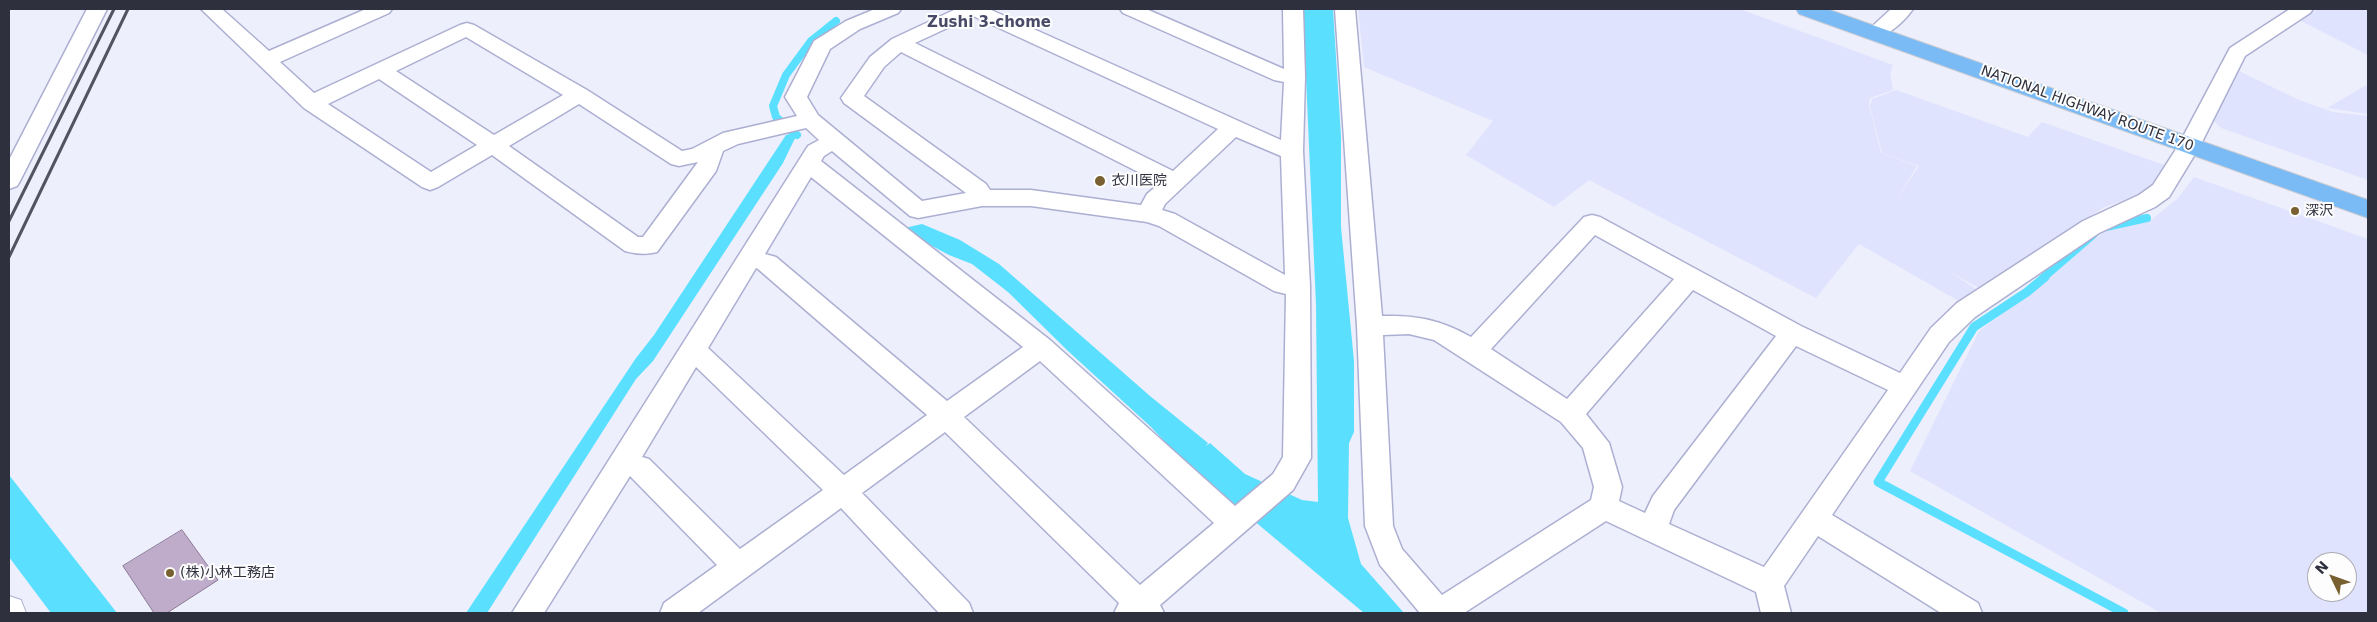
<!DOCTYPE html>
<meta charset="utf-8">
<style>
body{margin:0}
#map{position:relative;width:2377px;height:622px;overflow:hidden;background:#edeffd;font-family:"DejaVu Sans",sans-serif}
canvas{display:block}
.frame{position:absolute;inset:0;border:10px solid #2f303e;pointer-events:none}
.north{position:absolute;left:2307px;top:552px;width:50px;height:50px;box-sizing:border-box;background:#fdfdfd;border:1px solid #ababb1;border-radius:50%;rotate:312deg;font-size:14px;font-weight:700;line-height:20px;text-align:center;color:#2f303e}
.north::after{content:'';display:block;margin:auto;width:18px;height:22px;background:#786031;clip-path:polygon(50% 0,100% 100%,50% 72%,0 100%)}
</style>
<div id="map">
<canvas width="2377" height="622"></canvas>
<div class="frame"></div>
<div class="north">N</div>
</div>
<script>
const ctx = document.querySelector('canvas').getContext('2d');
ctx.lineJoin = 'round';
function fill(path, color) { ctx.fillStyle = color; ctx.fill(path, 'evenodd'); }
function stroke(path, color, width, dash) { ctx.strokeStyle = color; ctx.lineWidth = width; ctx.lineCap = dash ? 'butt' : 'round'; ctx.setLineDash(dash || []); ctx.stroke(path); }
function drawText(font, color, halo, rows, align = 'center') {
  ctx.font = font + ' "DejaVu Sans","Noto Sans JP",sans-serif'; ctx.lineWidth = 4; ctx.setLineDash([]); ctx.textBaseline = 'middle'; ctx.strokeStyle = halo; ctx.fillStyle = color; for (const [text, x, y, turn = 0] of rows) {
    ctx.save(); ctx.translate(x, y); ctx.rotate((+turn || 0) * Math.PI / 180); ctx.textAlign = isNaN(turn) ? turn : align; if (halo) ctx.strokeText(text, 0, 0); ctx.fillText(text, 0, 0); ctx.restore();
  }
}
fill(new Path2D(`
 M 1358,9 L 1740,9 L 1893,65 L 1890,74 L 1893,90 L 1870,98 L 1869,104 L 1881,153 L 1917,166 L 1896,200 L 1919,166 L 1882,153 L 1870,106 L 1872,99 L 1896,90 L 2028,137 L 2042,122 L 2167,166 L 2151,192 L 2104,207 L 2004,277 L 1982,290 L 1949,271 L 1976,289 L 1964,304 L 1859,244 L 1816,298 L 1589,180 L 1554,207 L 1466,155 L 1493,121 L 1364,67 Z
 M 2319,9 L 2368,9 L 2368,55 L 2299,20 Z
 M 2239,71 L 2299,100 L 2333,112 L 2368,116 L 2368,180 L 2221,128 L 2214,121 L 2226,93 Z
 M 2368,84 L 2368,114 L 2327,108 Z
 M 2194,177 L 2368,239 L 2368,613 L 2161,613 L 1910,471 L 1979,331 L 2030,293 L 2104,231 L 2151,220 L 2178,198 ZM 2317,562 L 2347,562 L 2347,592 L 2317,592 Z`), '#e0e3fd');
fill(new Path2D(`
 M 1303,9 L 1333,9 L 1341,136 L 1341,227 L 1354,361 L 1354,432 L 1349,443 L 1348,518 L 1361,564 L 1404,613 L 1364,613 L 1185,463 L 1151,427 L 1068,351 L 1008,292 L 972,264 L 949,255 L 900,229 L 922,224 L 960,240 L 999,264 L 1150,396 L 1208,443 L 1206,446 L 1210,443 L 1245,474 L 1302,500 L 1318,502 L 1316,305 Z
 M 798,132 L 783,163 L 653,361 L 636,379 L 487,613 L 466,613 L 636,358 L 654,335 L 786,135 Z
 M 9,475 L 117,613 L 51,613 L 9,557 Z`), '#5ae0fe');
stroke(new Path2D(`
 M 797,135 L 776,117 L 773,106 L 786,75 L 811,41 L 836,21
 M 2106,227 L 2147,218
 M 2043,278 L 2093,235`), '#5ae0fe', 8);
stroke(new Path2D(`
 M 2045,277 L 2027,292 L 1974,327 L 1878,482 L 2124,613`), '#5ae0fe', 9);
const building = new Path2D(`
 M 182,530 L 218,580 L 167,613 L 154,613 L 123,566 Z`);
fill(building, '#bfacca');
stroke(building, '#8b7995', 1);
const minor = new Path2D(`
 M 87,9 L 107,9 L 20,181 L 17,186 L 9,189 L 9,160 Z
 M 201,9 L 222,9 L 269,51 L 366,9 L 392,9 L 389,13 L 280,62 L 314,93 L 460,25 L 467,23 L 474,25 L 587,90 L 682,151 L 692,149 L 723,133 L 797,116 L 785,97 L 814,41 L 846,21 L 875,9 L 901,9 L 898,13 L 860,29 L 830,49 L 807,97 L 818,115 L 922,201 L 966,193 L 844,103 L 841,98 L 870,57 L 892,39 L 956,9 L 989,9 L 1281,140 L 1284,82 L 1274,80 L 1123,13 L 1120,9 L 1146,9 L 1284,69 L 1283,9 L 1303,9 L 1305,77 L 1303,151 L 1310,286 L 1311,458 L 1293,490 L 1160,605 L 1164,613 L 1114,613 L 1119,603 L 945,432 L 862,493 L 969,603 L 973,613 L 939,613 L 841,508 L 698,613 L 660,613 L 664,603 L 717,565 L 630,476 L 544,613 L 512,613 L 808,146 L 819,140 L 806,128 L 738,144 L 723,151 L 716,171 L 657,252 C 646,255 636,254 625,251 L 492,155 L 438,187 L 430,190 L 422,187 L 304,108 ZM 973,16 L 1218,129 L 1173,171 L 915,43 ZM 466,37 L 563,95 L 494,135 L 396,71 ZM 901,52 L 1160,183 L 1147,194 L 1141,205 L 1031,190 L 990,190 L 986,184 L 864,96 L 884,67 ZM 379,79 L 477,145 L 431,172 L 328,104 ZM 579,104 L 671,164 L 679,166 L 698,162 L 643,237 L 638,237 L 509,146 ZM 1236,137 L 1281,156 L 1285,275 L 1175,214 L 1162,210 L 1165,204 ZM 832,151 L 910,216 L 918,218 L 982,206 L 1031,206 L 1147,222 L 1159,226 L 1274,291 L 1286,294 L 1283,457 L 1273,474 L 1235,506 L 1050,340 L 821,161 L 824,156 ZM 811,177 L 1023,347 L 947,401 L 776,257 L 765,254 ZM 756,268 L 758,269 L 927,415 L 844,475 L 708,348 ZM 1040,361 L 1214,523 L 1140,585 L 964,417 ZM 696,367 L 823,490 L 740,549 L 649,459 L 642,457 Z
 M 1335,9 L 1355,9 L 1382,316 C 1417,315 1441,320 1471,337 L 1584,217 L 1592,215 L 1600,217 L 1801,326 L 1900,373 L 1931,328 L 1957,303 L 2083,221 L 2139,195 L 2153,185 L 2178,146 L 2230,48 L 2290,9 L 2313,9 L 2310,13 L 2245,56 L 2200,146 L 2169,197 L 2155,207 L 2099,233 L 1975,317 L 1949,342 L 1832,515 L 1978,603 L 1982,613 L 1941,613 L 1818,536 L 1784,586 L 1791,613 L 1761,613 L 1756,592 L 1606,521 L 1464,613 L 1420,613 L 1380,565 L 1365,526 L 1357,326 ZM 1595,235 L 1674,279 L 1567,399 L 1491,349 ZM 1693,290 L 1776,336 L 1653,496 L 1645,513 L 1619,501 L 1622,487 L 1609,443 L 1586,414 ZM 1409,334 L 1434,340 L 1561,422 L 1583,448 L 1594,487 L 1591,500 L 1442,595 L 1402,549 L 1393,526 L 1383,335 ZM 1796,346 L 1888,390 L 1764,567 L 1669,524 L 1674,510 Z
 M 1891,9 L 1913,9 C 1904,22 1884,41 1868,37 L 1865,33 Z`);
const tertiary = new Path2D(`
 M 9,596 L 21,600 L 26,613 L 9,613 Z`);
const trunk = new Path2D(`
 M 1796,9 L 1827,9 L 2368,200 L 2368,218 L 1799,14 Z`);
stroke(minor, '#acafd1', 3);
stroke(tertiary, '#acafd1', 2);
stroke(trunk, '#cdcdd1', 2);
fill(minor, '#fff');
fill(tertiary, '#fff');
fill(trunk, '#7abbf6');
stroke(new Path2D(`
 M 9,221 L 114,9
 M 9,257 L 128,9`), '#535462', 3);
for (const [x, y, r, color] of [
 [1100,181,6,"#786031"],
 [2295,211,5,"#786031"],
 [170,573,5,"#786031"]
]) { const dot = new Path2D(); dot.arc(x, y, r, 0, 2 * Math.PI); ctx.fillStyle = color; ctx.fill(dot); stroke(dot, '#fdfdfd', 2); }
drawText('14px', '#2f303e', '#fdfdfd', [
 ["NATIONAL HIGHWAY ROUTE 170",2087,109,20]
]);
drawText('14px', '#2f303e', '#fdfdfd', [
 ["衣川医院",1111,181],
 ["深沢",2305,211],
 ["(株)小林工務店",180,573]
], 'left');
drawText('bold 15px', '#484a67', '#fdfdfd', [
 ["Zushi 3-chome",989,23]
]);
</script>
